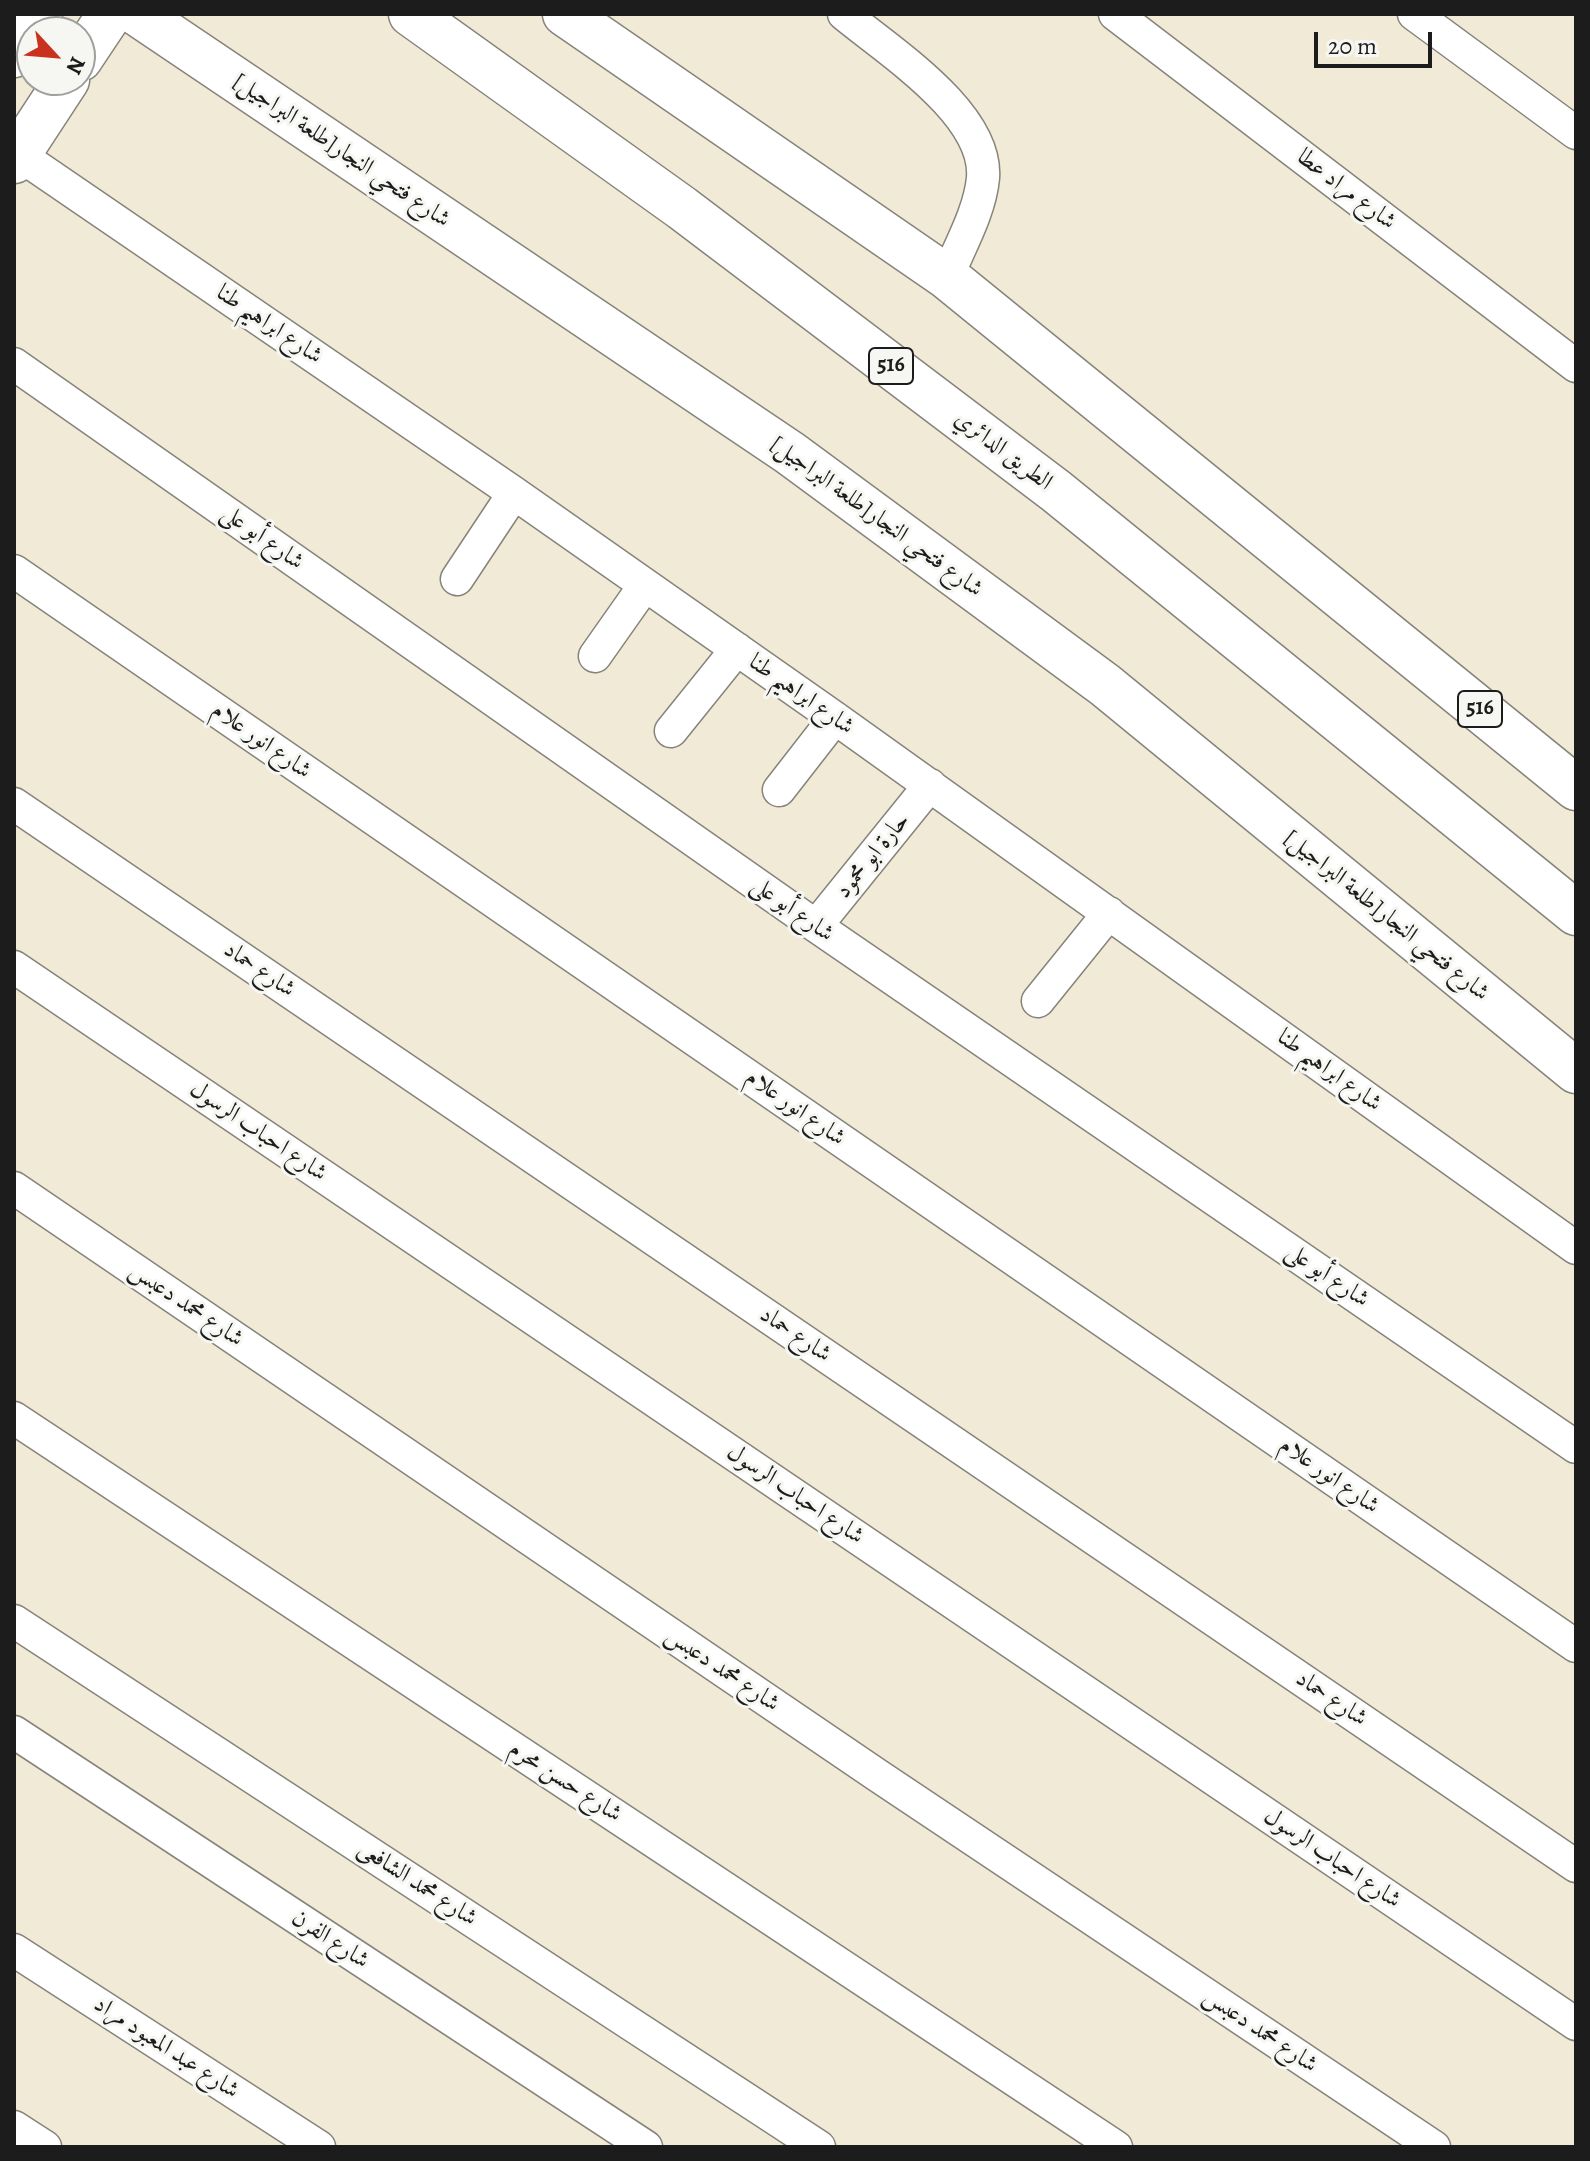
<!DOCTYPE html>
<meta charset="utf-8">
<style>
body{margin:0}
#map{position:relative;width:1590px;height:2161px;overflow:hidden;background:#f1ead7;font-family:Alegreya,serif}
canvas{display:block}
.frame{position:absolute;inset:0;border:16px solid #1c1c1c;pointer-events:none}
.north{position:absolute;left:16px;top:16px;width:80px;height:80px;box-sizing:border-box;background:#f6f6f2;border:2px solid #9f9f9c;border-radius:50%;rotate:116deg;font-size:22px;font-weight:700;line-height:32px;text-align:center;color:#1c1c1c}
.north::after{content:'';display:block;margin:auto;width:28px;height:36px;background:#c8321e;clip-path:polygon(50% 0,100% 100%,50% 72%,0 100%)}
.scale{position:absolute;left:1314px;top:32px;width:118px;height:36px;box-sizing:border-box;border:4px solid #1c1c1c;border-top:0;padding-left:10px;font-size:24px;line-height:28px;white-space:nowrap;color:#1c1c1c;-webkit-text-stroke:6px #f6f6f2;paint-order:stroke}
</style>
<div id="map">
<canvas width="1590" height="2161"></canvas>
<div class="frame"></div>
<div class="north">N</div>
<div class="scale">20 m</div>
</div>
<script>
const ctx = document.querySelector('canvas').getContext('2d');
ctx.lineJoin = 'round';
function stroke(path, color, width, dash) { ctx.strokeStyle = color; ctx.lineWidth = width; ctx.lineCap = dash ? 'butt' : 'round'; ctx.setLineDash(dash || []); ctx.stroke(path); }
function drawText(font, color, halo, rows, align = 'center') {
  ctx.font = font + ' Alegreya,Amiri,serif'; ctx.lineWidth = 6; ctx.setLineDash([]); ctx.textBaseline = 'middle'; ctx.strokeStyle = halo; ctx.fillStyle = color; for (const [text, x, y, turn = 0] of rows) {
    ctx.save(); ctx.translate(x, y); ctx.rotate((+turn || 0) * Math.PI / 180); ctx.textAlign = isNaN(turn) ? turn : align; if (halo) ctx.strokeText(text, 0, 0); ctx.fillText(text, 0, 0); ctx.restore();
  }
}
const street = new Path2D(`
 M 844,14 C 890,52 988,114 983,178 C 980,211 960,246 947,277
 M 1115,14 L 1576,366
 M 1414,14 L 1576,133
 M 18,154 L 514,493 L 835,718 L 1576,1248
 M 14,364 L 816,926 L 1576,1447
 M 14,571 L 1576,1646
 M 457,579 L 514,493
 M 595,656 L 645,585
 M 671,731 L 737,649
 M 779,790 L 835,718
 M 14,804 L 1576,1866
 M 816,926 L 930,785
 M 14,967 L 1576,2024
 M 1038,1001 L 1109,913
 M 14,1188 L 877,1775 L 1434,2147
 M 14,1418 L 1116,2147
 M 14,1621 L 819,2147
 M 14,1732 L 646,2147
 M 14,1950 L 319,2147
 M 14,2127 L 45,2147`);
const secondary = new Path2D(`
 M 138,14 L 790,453 L 1105,685 L 1576,1071
 M 14,55 L 40,14
 M 80,59 L 110,14
 M 14,161 L 67,80`);
const highway = new Path2D(`
 M 411,14 L 682,208 L 1056,491 L 1576,913
 M 565,14 L 947,277 L 1576,788`);
stroke(street, '#86837a', 35);
stroke(secondary, '#86837a', 47);
stroke(highway, '#86837a', 47);
stroke(street, '#fff', 32);
stroke(secondary, '#fff', 44);
stroke(highway, '#fff', 44);
for (const [x, y, w] of [
 [891,366,44],
 [1480,709,44]
]) { const box = new Path2D(); box.roundRect(x - w / 2, y - 18, w, 36, 6); ctx.fillStyle = '#f6f6f2'; ctx.fill(box); stroke(box, '#1c1c1c', 2); }
drawText('bold 22px', '#1c1c1c', null, [
 ["516",891,366],
 ["516",1480,709]
]);
drawText('24px', '#1c1c1c', '#f6f6f2', [
 ["شارع فتحي النجار[طلعة البراجيل]",341,151,34],
 ["شارع مراد عطا",1346,190,37],
 ["شارع ابراهيم طنا",269,325,34],
 ["الطريق الدائري",1003,451,37],
 ["شارع فتحي النجار[طلعة البراجيل]",876,517,36],
 ["شارع أبو على",262,538,35],
 ["شارع ابراهيم طنا",801,695,35],
 ["شارع انور علام",261,741,35],
 ["حارة ابو محمود",873,856,-51],
 ["شارع أبو على",792,910,35],
 ["شارع فتحي النجار[طلعة البراجيل]",1386,916,39],
 ["شارع حماد",259,970,34],
 ["شارع ابراهيم طنا",1329,1071,36],
 ["شارع انور علام",795,1108,35],
 ["شارع احباب الرسول",258,1132,34],
 ["شارع أبو على",1327,1276,34],
 ["شارع محمد دعبس",186,1305,34],
 ["شارع حماد",795,1335,34],
 ["شارع انور علام",1329,1476,35],
 ["شارع احباب الرسول",795,1495,34],
 ["شارع محمد دعبس",722,1670,34],
 ["شارع حماد",1331,1699,34],
 ["شارع حسن محرم",565,1782,33],
 ["شارع احباب الرسول",1332,1859,34],
 ["شارع محمد الشافعى",417,1884,33],
 ["شارع الفرن",330,1940,33],
 ["شارع محمد دعبس",1260,2031,34],
 ["شارع عبد المعبود مراد",166,2048,33]
]);
</script>
